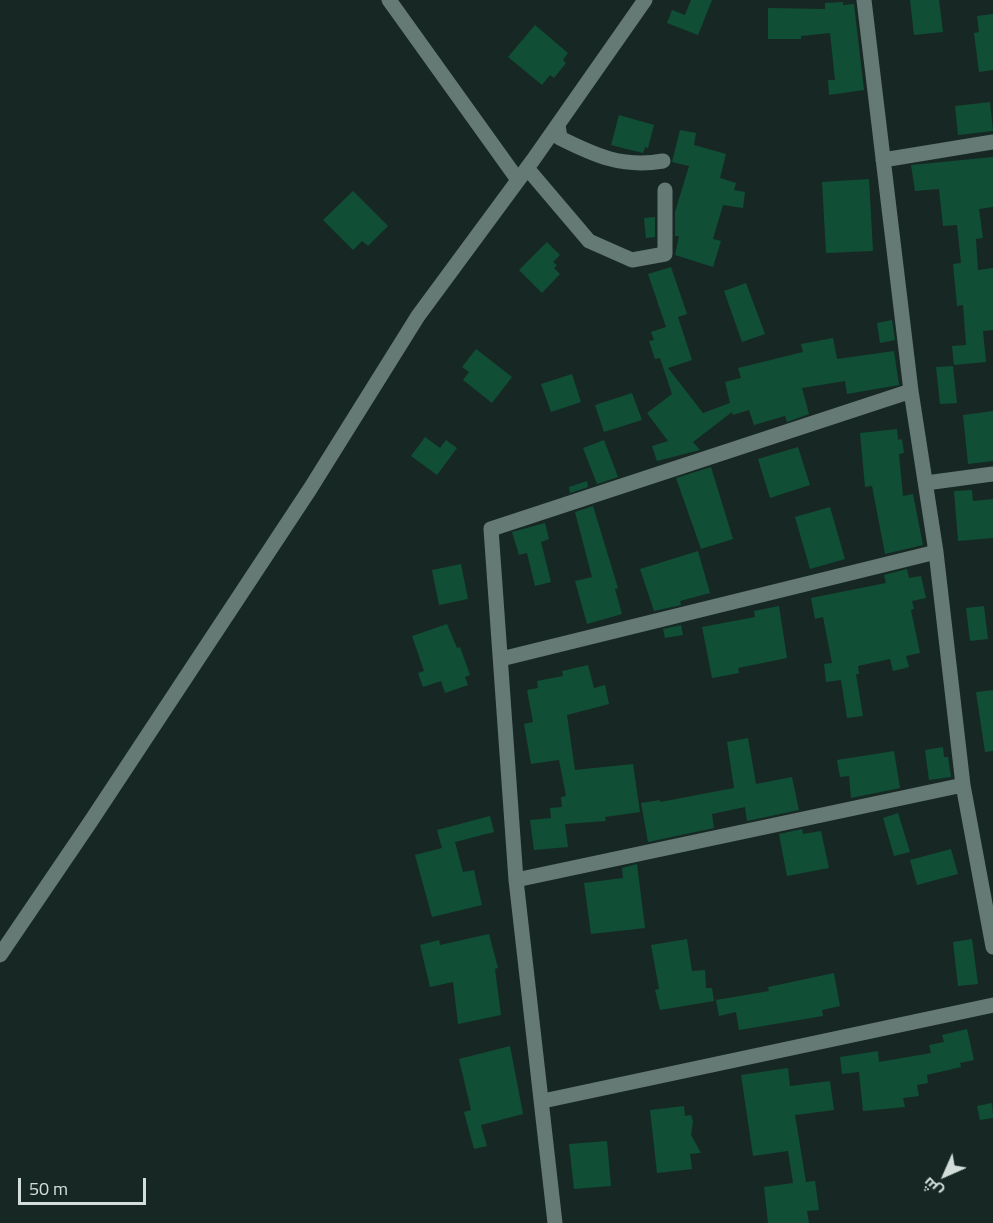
<!DOCTYPE html>
<meta charset="utf-8">
<style>
body{margin:0}
#map{position:relative;width:993px;height:1223px;overflow:hidden;background:#172824;font-family:Georgia,Cairo,serif}
canvas{display:block}
.north{position:absolute;left:915px;top:1145px;width:60px;height:60px;-webkit-text-stroke:4px #172824;paint-order:stroke;rotate:225deg;font-size:16px;font-weight:700;line-height:24px;text-align:center;color:#d3dedb}
.north::after{content:'';display:block;margin:auto;width:21px;height:27px;background:#d3dedb;clip-path:polygon(50% 0,100% 100%,50% 72%,0 100%)}
.scale{position:absolute;left:18px;top:1178px;width:128px;height:27px;box-sizing:border-box;border:3px solid #d3dedb;border-top:0;padding-left:8px;font-size:18px;line-height:21px;white-space:nowrap;color:#d3dedb;-webkit-text-stroke:4px #172824;paint-order:stroke}
</style>
<div id="map">
<canvas width="993" height="1223"></canvas>
<div class="north">ش</div>
<div class="scale">50 m</div>
</div>
<script>
const ctx = document.querySelector('canvas').getContext('2d');
ctx.lineJoin = 'round';
function fill(path, color) { ctx.fillStyle = color; ctx.fill(path, 'evenodd'); }
function stroke(path, color, width, dash) { ctx.strokeStyle = color; ctx.lineWidth = width; ctx.lineCap = dash ? 'butt' : 'round'; ctx.setLineDash(dash || []); ctx.stroke(path); }
fill(new Path2D(`
 M 691,0 L 712,0 L 698,35 L 667,23 L 672,10 L 685,15 Z
 M 910,0 L 939,0 L 943,32 L 914,35 Z
 M 843,2 L 843,5 L 854,4 L 864,90 L 829,95 L 828,80 L 835,80 L 830,33 L 801,36 L 801,39 L 768,39 L 768,8 L 825,9 L 825,3 Z
 M 993,14 L 993,70 L 979,72 L 974,33 L 979,32 L 977,16 Z
 M 535,25 L 568,53 L 563,60 L 566,63 L 554,78 L 550,75 L 542,85 L 508,57 Z
 M 990,102 L 993,131 L 958,135 L 955,106 Z
 M 619,115 L 654,125 L 648,148 L 645,147 L 643,153 L 611,145 Z
 M 680,130 L 696,133 L 694,145 L 726,154 L 720,178 L 736,183 L 734,190 L 745,192 L 743,208 L 723,205 L 713,239 L 721,241 L 713,267 L 675,255 L 679,236 L 675,236 L 675,212 L 689,166 L 672,162 Z
 M 993,157 L 993,207 L 979,209 L 983,238 L 976,239 L 978,270 L 993,268 L 993,330 L 983,331 L 986,362 L 954,365 L 952,346 L 966,345 L 963,305 L 957,306 L 953,264 L 961,263 L 957,225 L 943,226 L 939,189 L 915,191 L 911,165 Z
 M 869,179 L 873,251 L 826,253 L 822,182 Z
 M 353,191 L 388,226 L 368,246 L 362,241 L 353,250 L 323,220 Z
 M 655,217 L 655,237 L 646,238 L 644,218 Z
 M 547,242 L 560,255 L 553,262 L 557,265 L 554,268 L 560,274 L 542,293 L 519,270 Z
 M 671,267 L 687,314 L 678,317 L 692,360 L 668,368 L 703,413 L 730,403 L 725,382 L 741,378 L 738,368 L 803,352 L 801,344 L 833,338 L 837,359 L 894,351 L 899,385 L 847,394 L 845,381 L 802,388 L 809,414 L 787,422 L 785,416 L 754,425 L 749,410 L 733,415 L 732,412 L 693,442 L 700,450 L 657,461 L 652,446 L 668,441 L 647,413 L 672,394 L 660,358 L 655,359 L 649,341 L 654,340 L 651,332 L 666,327 L 648,274 Z
 M 746,283 L 765,334 L 742,342 L 724,291 Z
 M 892,320 L 895,340 L 880,343 L 877,323 Z
 M 476,349 L 512,377 L 492,403 L 463,380 L 469,372 L 462,367 Z
 M 953,366 L 957,403 L 940,404 L 936,367 Z
 M 572,374 L 581,402 L 551,412 L 541,384 Z
 M 632,393 L 642,420 L 604,432 L 595,405 Z
 M 993,411 L 993,461 L 968,464 L 963,415 Z
 M 897,429 L 898,440 L 902,439 L 904,453 L 899,454 L 903,496 L 913,494 L 923,545 L 885,554 L 872,486 L 865,487 L 860,433 Z
 M 425,437 L 440,448 L 446,440 L 457,448 L 437,475 L 411,456 Z
 M 604,440 L 618,477 L 597,484 L 583,448 Z
 M 798,447 L 810,485 L 770,498 L 758,459 Z
 M 711,467 L 733,539 L 701,549 L 676,478 Z
 M 587,481 L 588,487 L 570,493 L 569,487 Z
 M 972,490 L 973,501 L 993,499 L 993,538 L 958,541 L 954,491 Z
 M 593,506 L 618,588 L 615,589 L 622,614 L 587,624 L 575,581 L 592,577 L 575,512 Z
 M 830,507 L 845,559 L 810,569 L 795,517 Z
 M 545,523 L 549,539 L 541,542 L 551,582 L 535,586 L 527,553 L 519,555 L 512,532 Z
 M 698,551 L 710,593 L 680,601 L 681,605 L 654,611 L 640,569 Z
 M 461,564 L 468,599 L 439,605 L 432,570 Z
 M 907,569 L 909,578 L 921,576 L 926,598 L 912,601 L 914,609 L 911,610 L 920,653 L 906,656 L 909,667 L 893,671 L 890,659 L 858,666 L 859,674 L 856,674 L 863,716 L 847,718 L 841,680 L 826,682 L 824,664 L 832,663 L 823,617 L 815,619 L 811,598 L 886,583 L 884,575 Z
 M 779,606 L 787,658 L 738,668 L 739,673 L 712,678 L 702,627 L 755,617 L 754,611 Z
 M 984,606 L 988,639 L 970,641 L 966,608 Z
 M 447,624 L 457,648 L 460,647 L 470,675 L 465,677 L 468,685 L 445,693 L 441,681 L 423,687 L 418,673 L 424,671 L 412,636 Z
 M 681,625 L 683,635 L 665,638 L 663,629 Z
 M 588,665 L 594,688 L 605,685 L 609,704 L 567,715 L 575,770 L 633,764 L 640,812 L 605,817 L 606,821 L 565,824 L 568,847 L 534,850 L 530,820 L 551,818 L 550,808 L 562,807 L 561,797 L 566,796 L 559,760 L 531,764 L 524,724 L 533,722 L 527,690 L 538,688 L 537,681 L 563,676 L 562,671 Z
 M 993,690 L 993,751 L 985,752 L 976,692 Z
 M 748,738 L 756,784 L 792,777 L 799,810 L 747,821 L 745,807 L 712,814 L 714,828 L 648,842 L 641,803 L 660,800 L 660,802 L 734,788 L 727,742 Z
 M 943,747 L 944,757 L 948,757 L 951,777 L 929,780 L 925,750 Z
 M 894,751 L 900,788 L 851,798 L 849,776 L 840,777 L 837,760 Z
 M 898,813 L 910,852 L 894,856 L 883,818 Z
 M 490,816 L 494,832 L 455,842 L 463,872 L 474,870 L 482,905 L 432,917 L 415,855 L 442,848 L 437,830 Z
 M 802,829 L 803,834 L 821,831 L 829,868 L 787,876 L 779,834 Z
 M 951,849 L 958,874 L 917,885 L 910,860 Z
 M 637,864 L 645,928 L 591,934 L 584,883 L 623,878 L 622,868 Z
 M 489,934 L 498,968 L 495,969 L 501,1015 L 458,1024 L 453,982 L 430,987 L 420,945 L 439,940 L 440,945 Z
 M 687,939 L 692,971 L 705,970 L 706,988 L 712,988 L 714,1001 L 660,1010 L 655,990 L 659,989 L 651,945 Z
 M 972,939 L 978,984 L 958,986 L 953,942 Z
 M 834,973 L 840,1006 L 822,1010 L 823,1016 L 739,1030 L 736,1012 L 719,1016 L 716,1000 L 769,991 L 768,987 Z
 M 967,1029 L 974,1060 L 960,1063 L 961,1067 L 927,1075 L 928,1083 L 917,1085 L 919,1096 L 903,1098 L 905,1107 L 863,1111 L 859,1072 L 842,1074 L 840,1057 L 878,1051 L 879,1062 L 931,1053 L 929,1045 L 944,1042 L 942,1035 Z
 M 510,1046 L 523,1114 L 481,1125 L 487,1146 L 474,1149 L 464,1112 L 471,1110 L 459,1059 Z
 M 788,1068 L 790,1086 L 830,1081 L 834,1110 L 795,1115 L 806,1182 L 815,1181 L 819,1210 L 807,1211 L 809,1223 L 768,1223 L 764,1187 L 793,1183 L 788,1151 L 753,1156 L 741,1075 Z
 M 992,1103 L 993,1118 L 980,1120 L 977,1106 Z
 M 684,1106 L 685,1116 L 691,1115 L 693,1121 L 691,1135 L 701,1153 L 690,1154 L 692,1169 L 657,1173 L 650,1110 Z
 M 607,1141 L 611,1186 L 574,1189 L 569,1144 Z`), '#104e36');
stroke(new Path2D(`
 M 389,0 L 518,180
 M 864,0 L 911,391 L 936,552 L 963,785 L 993,947
 M 558,125 L 560,138 C 596,156 623,168 663,161
 M 883,160 L 993,142
 M 527,168 L 589,241 L 632,260 L 665,254 L 665,190
 M 926,483 L 993,474
 M 501,659 L 936,552
 M 516,880 L 963,785
 M 0,955 L 91,821 L 310,489 L 418,316 L 533,160 L 645,0
 M 543,1101 L 993,1005
 M 555,1223 L 516,880 L 491,529 L 911,391`), '#657975', 15);
</script>
